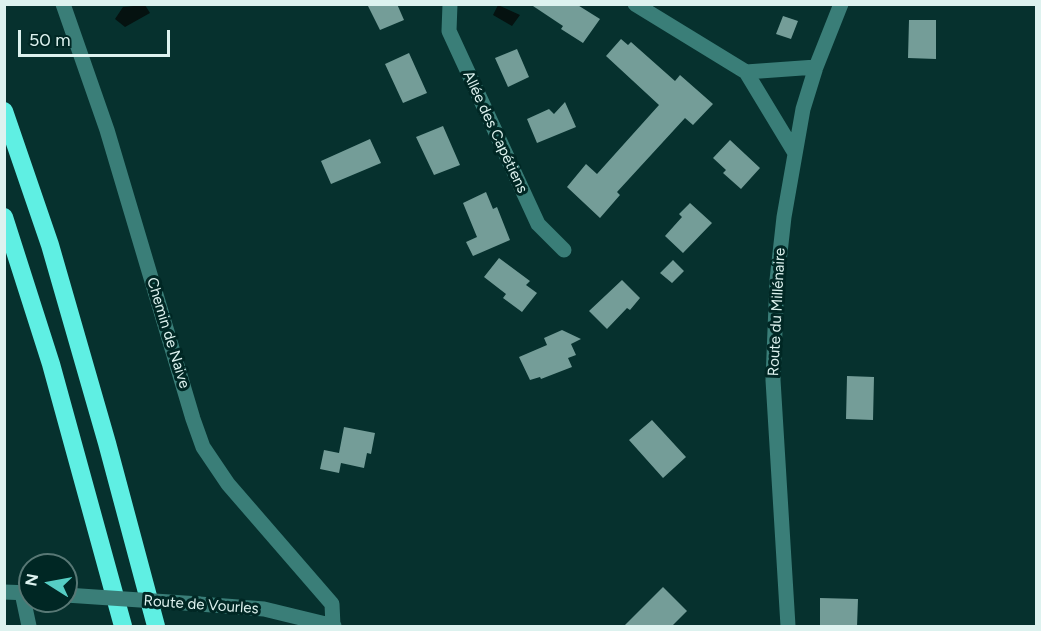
<!DOCTYPE html>
<meta charset="utf-8">
<style>
body{margin:0}
#map{position:relative;width:1041px;height:631px;overflow:hidden;background:#06312e;font-family:Figtree,sans-serif}
canvas{display:block}
.frame{position:absolute;inset:0;border:6px solid #ddf2ef;pointer-events:none}
.north{position:absolute;left:18px;top:553px;width:60px;height:60px;box-sizing:border-box;background:#002724;border:2px solid #587875;border-radius:50%;rotate:281deg;font-size:16px;font-weight:700;line-height:24px;text-align:center;color:#ddf2ef}
.north::after{content:'';display:block;margin:auto;width:21px;height:27px;background:#56cec4;clip-path:polygon(50% 0,100% 100%,50% 72%,0 100%)}
.scale{position:absolute;left:18px;top:30px;width:152px;height:27px;box-sizing:border-box;border:3px solid #ddf2ef;border-top:0;padding-left:8px;font-size:18px;line-height:21px;white-space:nowrap;color:#ddf2ef;-webkit-text-stroke:4px #002724;paint-order:stroke}
</style>
<div id="map">
<canvas width="1041" height="631"></canvas>
<div class="frame"></div>
<div class="north">N</div>
<div class="scale">50 m</div>
</div>
<script>
const ctx = document.querySelector('canvas').getContext('2d');
ctx.lineJoin = 'round';
function fill(path, color) { ctx.fillStyle = color; ctx.fill(path, 'evenodd'); }
function stroke(path, color, width, dash) { ctx.strokeStyle = color; ctx.lineWidth = width; ctx.lineCap = dash ? 'butt' : 'round'; ctx.setLineDash(dash || []); ctx.stroke(path); }
function drawText(font, color, halo, rows, align = 'center') {
  ctx.font = font + ' Figtree,sans-serif'; ctx.lineWidth = 6; ctx.setLineDash([]); ctx.textBaseline = 'middle'; ctx.strokeStyle = halo; ctx.fillStyle = color; for (const [text, x, y, turn = 0] of rows) {
    ctx.save(); ctx.translate(x, y); ctx.rotate((+turn || 0) * Math.PI / 180); ctx.textAlign = isNaN(turn) ? turn : align; if (halo) ctx.strokeText(text, 0, 0); ctx.fillText(text, 0, 0); ctx.restore();
  }
}
fill(new Path2D(`
 M 145,5 L 150,13 L 125,27 L 115,19 L 123,7 Z
 M 498,5 L 520,15 L 512,26 L 493,15 Z`), '#051210');
fill(new Path2D(`
 M 367,4 L 397,4 L 404,20 L 380,30 Z
 M 530,4 L 576,4 L 600,19 L 583,43 L 561,29 L 563,26 Z
 M 783,16 L 798,21 L 791,39 L 776,34 Z
 M 909,20 L 936,20 L 936,59 L 908,58 Z
 M 621,39 L 628,45 L 631,42 L 675,81 L 680,75 L 713,104 L 693,125 L 685,118 L 617,192 L 620,195 L 600,218 L 567,187 L 586,164 L 597,174 L 659,105 L 606,56 Z
 M 517,49 L 529,77 L 508,87 L 495,58 Z
 M 409,53 L 427,93 L 403,103 L 385,64 Z
 M 565,102 L 576,127 L 537,143 L 527,119 L 549,109 L 554,114 Z
 M 443,126 L 460,165 L 434,175 L 416,137 Z
 M 370,139 L 381,163 L 331,184 L 321,161 Z
 M 730,140 L 760,168 L 741,189 L 723,173 L 726,170 L 713,158 Z
 M 486,192 L 493,209 L 497,207 L 510,240 L 473,256 L 466,242 L 477,237 L 463,203 Z
 M 690,203 L 712,223 L 683,253 L 665,236 L 682,217 L 679,214 Z
 M 499,258 L 530,281 L 526,285 L 537,293 L 522,312 L 503,298 L 506,294 L 484,277 Z
 M 673,260 L 684,271 L 672,283 L 660,273 Z
 M 622,280 L 640,298 L 630,310 L 627,308 L 607,329 L 589,311 Z
 M 562,330 L 581,339 L 571,344 L 576,355 L 568,358 L 572,367 L 541,379 L 540,377 L 530,380 L 519,357 L 547,345 L 544,338 Z
 M 847,376 L 874,377 L 873,420 L 846,419 Z
 M 652,420 L 686,457 L 663,478 L 629,440 Z
 M 344,427 L 375,433 L 371,454 L 367,453 L 364,468 L 341,463 L 339,473 L 320,469 L 324,450 L 339,453 Z
 M 663,587 L 687,611 L 671,627 L 623,627 Z
 M 820,598 L 858,599 L 857,627 L 820,627 Z`), '#749d98');
stroke(new Path2D(`
 M 63,4 L 107,130 L 193,419 L 203,447 L 228,484 L 332,604 L 333,626
 M 450,4 L 449,31 L 538,224 L 564,250
 M 635,4 L 746,72 L 795,153
 M 746,72 L 816,67
 M 4,592 L 30,593
 M 22,593 L 29,626
 M 199,604 L 264,609 L 334,626
 M 788,626 L 773,380 L 777,280 L 784,217 L 803,109 L 816,67 L 841,4`), '#3a7e78', 15);
stroke(new Path2D(`
 M 4,111 L 50,245 L 107,443 L 156,626
 M 4,217 L 51,364 L 123,626`), '#5fefe3', 18);
stroke(new Path2D(`
 M 66,595 L 199,604`), '#3a7e78', 15);
drawText('15px', '#ddf2ef', '#002724', [
 ["Allée des Capétiens",495,132,65],
 ["Route du Millénaire",777,312,-87],
 ["Chemin de Naive",168,333,73],
 ["Route de Vourles",201,605,4]
]);
</script>
